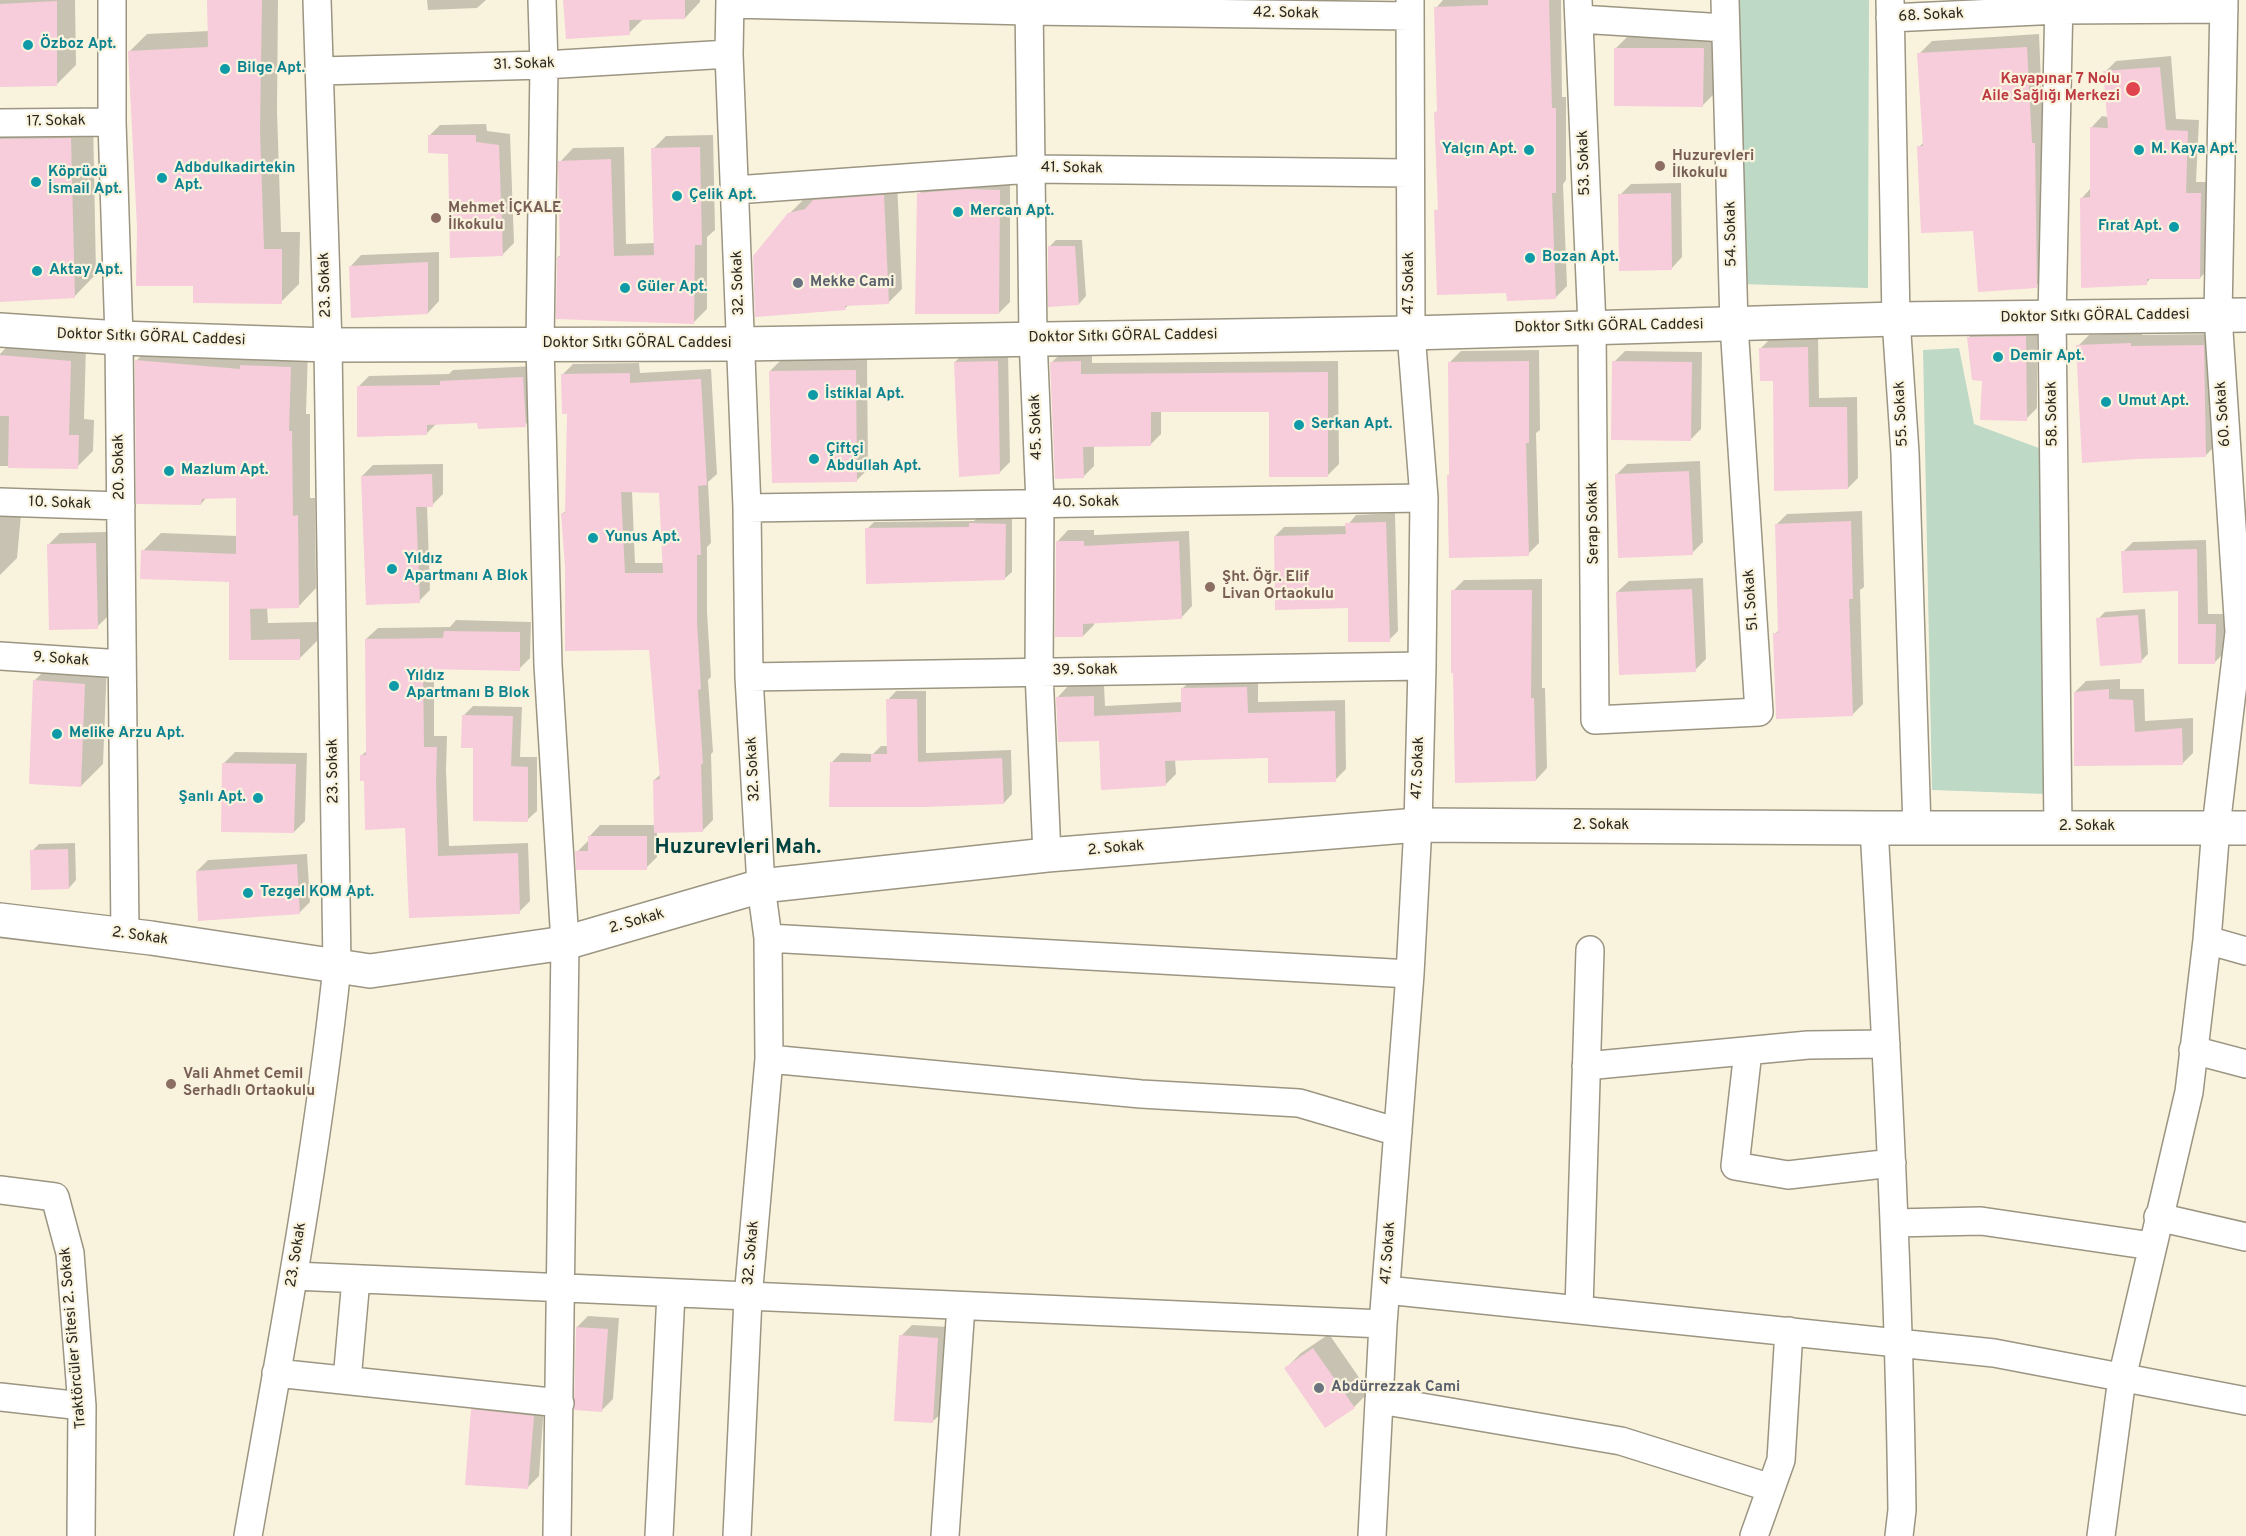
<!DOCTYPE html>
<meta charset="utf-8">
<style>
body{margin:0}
canvas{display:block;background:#f9f3de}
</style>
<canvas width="2246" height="1536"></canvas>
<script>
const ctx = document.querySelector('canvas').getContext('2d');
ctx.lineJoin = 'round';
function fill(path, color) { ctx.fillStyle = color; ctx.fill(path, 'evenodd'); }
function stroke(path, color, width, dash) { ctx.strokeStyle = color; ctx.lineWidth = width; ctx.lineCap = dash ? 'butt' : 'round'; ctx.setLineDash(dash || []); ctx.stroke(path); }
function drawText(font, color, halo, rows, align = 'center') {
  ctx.font = font + ' Overpass,sans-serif'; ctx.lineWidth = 4.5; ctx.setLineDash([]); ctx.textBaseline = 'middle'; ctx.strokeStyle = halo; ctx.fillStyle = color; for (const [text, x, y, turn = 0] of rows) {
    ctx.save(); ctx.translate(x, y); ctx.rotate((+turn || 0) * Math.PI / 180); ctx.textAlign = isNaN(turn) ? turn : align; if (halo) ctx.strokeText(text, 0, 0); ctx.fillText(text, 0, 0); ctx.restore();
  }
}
fill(new Path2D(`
 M 1740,0 L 1869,0 L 1868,288 L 1741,284 Z
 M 1959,348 L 1974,424 L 2044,450 L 2046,794 L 1932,790 L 1923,350 Z`), '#bed9c6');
fill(new Path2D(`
 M 0,0 L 75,0 L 76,65 L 57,84 L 0,86 Z
 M 209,0 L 278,0 L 277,111 L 281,232 L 300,232 L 299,284 L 281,302 L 194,285 L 138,227 L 129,52 L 147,34 L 209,31 Z
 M 427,0 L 486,0 L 477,8 L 428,10 Z
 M 565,0 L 700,0 L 700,2 L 685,18 L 644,18 L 629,33 Z
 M 1443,0 L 1561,0 L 1562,97 L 1566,97 L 1566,180 L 1563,184 L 1567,286 L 1556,297 L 1508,291 L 1436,211 L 1439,208 L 1435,113 L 1439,109 L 1436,8 Z
 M 2039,34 L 2049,273 L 2036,286 L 1975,229 L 1919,147 L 1924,142 L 1919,54 L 1932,41 Z
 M 1627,37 L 1715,38 L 1714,94 L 1703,105 L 1616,48 Z
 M 2171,56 L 2176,119 L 2199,120 L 2196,182 L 2212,182 L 2211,266 L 2200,278 L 2152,277 L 2146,283 L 2081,199 L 2091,188 L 2091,128 L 2102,116 L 2108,117 L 2105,72 L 2116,61 Z
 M 93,117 L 96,274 L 74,297 L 0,301 L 0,126 Z
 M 486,124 L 487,131 L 510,134 L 514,243 L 502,255 L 450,153 L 429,136 L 440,125 Z
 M 713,135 L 715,230 L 707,237 L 707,309 L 694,322 L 558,257 L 562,254 L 560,162 L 573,148 L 624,147 L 626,244 L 655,243 L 653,149 L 666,136 Z
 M 1010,179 L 1010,302 L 999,313 L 919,194 L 930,182 Z
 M 897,182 L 902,289 L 888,303 L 849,305 L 845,308 L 789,214 L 803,200 Z
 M 1681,183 L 1682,257 L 1671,269 L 1620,195 L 1631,184 Z
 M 1056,240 L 1082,240 L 1086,296 L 1079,304 L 1049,247 Z
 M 439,252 L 439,301 L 428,313 L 350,267 L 361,255 Z
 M 1980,326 L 2037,326 L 2037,408 L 2026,419 L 1984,379 L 1968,338 Z
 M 2142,332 L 2142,335 L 2215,334 L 2216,445 L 2205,456 L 2078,346 L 2089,335 Z
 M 1818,337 L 1819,398 L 1857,397 L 1858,478 L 1848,488 L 1774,379 L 1761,348 L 1771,338 Z
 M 14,339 L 86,345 L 84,419 L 94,420 L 93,451 L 77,467 L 0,466 L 0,354 Z
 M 154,343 L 308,350 L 306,414 L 310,414 L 310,498 L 315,498 L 316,588 L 299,606 L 267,607 L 268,623 L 317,622 L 317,641 L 299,659 L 230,658 L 231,581 L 143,551 L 161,533 L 238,536 L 237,497 L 207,497 L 201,504 L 136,361 Z
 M 1008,350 L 1010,462 L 999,473 L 955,362 L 966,351 Z
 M 1539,350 L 1540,430 L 1536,433 L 1539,543 L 1528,554 L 1450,474 L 1449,363 L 1461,351 Z
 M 1092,351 L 1092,363 L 1338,361 L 1339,464 L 1328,475 L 1270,411 L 1161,411 L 1161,434 L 1150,445 L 1094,445 L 1094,466 L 1083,477 L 1051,363 L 1062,352 Z
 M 1625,351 L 1702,352 L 1701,429 L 1690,440 L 1614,362 Z
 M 867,359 L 868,469 L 857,480 L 770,371 L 781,360 Z
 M 639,363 L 640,373 L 711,369 L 717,474 L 708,482 L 711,543 L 707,547 L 707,612 L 711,677 L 708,680 L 713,752 L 711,754 L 713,820 L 703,830 L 657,832 L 657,857 L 646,868 L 577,852 L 589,840 L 589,837 L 600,825 L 656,825 L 654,780 L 661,774 L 651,649 L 567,567 L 563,513 L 567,510 L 568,412 L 563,374 L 573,364 ZM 632,491 L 660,491 L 664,563 L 635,563 Z
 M 534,366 L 536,414 L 525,425 L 478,421 L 437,423 L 426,434 L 358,387 L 369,376 L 449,374 L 453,370 Z
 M 1700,461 L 1703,542 L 1692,553 L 1616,475 L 1627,464 Z
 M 443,464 L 443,494 L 432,505 L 427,505 L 430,590 L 419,601 L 362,476 L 373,465 Z
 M 0,502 L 22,504 L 17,558 L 0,575 Z
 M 1862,511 L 1864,587 L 1860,590 L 1863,704 L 1852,715 L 1775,634 L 1779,630 L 1776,525 L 1787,514 Z
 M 1395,513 L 1398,631 L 1389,640 L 1349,607 L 1275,536 L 1284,527 L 1347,526 L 1356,515 Z
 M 978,517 L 1012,517 L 1012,572 L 1004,579 L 867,529 L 874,522 L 974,521 Z
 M 1068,530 L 1094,530 L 1094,535 L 1189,531 L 1192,606 L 1181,618 L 1094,622 L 1094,625 L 1083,636 L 1057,542 Z
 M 106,532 L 108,616 L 97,627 L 49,544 L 60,533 Z
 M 2206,540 L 2208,614 L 2225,614 L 2225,652 L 2215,662 L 2180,590 L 2123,552 L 2133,542 Z
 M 1703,578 L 1706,659 L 1695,670 L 1617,592 L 1629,581 Z
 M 1542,579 L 1542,688 L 1545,688 L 1547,768 L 1536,780 L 1453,591 L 1464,580 Z
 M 2145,609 L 2148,654 L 2141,661 L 2098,619 L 2105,612 Z
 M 456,620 L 531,622 L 530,658 L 519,669 L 434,667 L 434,736 L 447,736 L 446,770 L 449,846 L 528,843 L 530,901 L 519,912 L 410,917 L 407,827 L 365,780 L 362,755 L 368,750 L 366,639 L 378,628 L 450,627 Z
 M 56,659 L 107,662 L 103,764 L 81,786 L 34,681 Z
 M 1258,676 L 1258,702 L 1345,700 L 1346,769 L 1335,780 L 1269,756 L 1175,759 L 1176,774 L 1165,785 L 1100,739 L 1058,697 L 1068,686 L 1104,685 L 1105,706 L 1182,702 L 1182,689 L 1193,678 Z
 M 2120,679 L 2120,689 L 2144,689 L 2145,721 L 2193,718 L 2193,753 L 2182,764 L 2075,692 L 2086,681 Z
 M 896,691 L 926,691 L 926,753 L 1011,750 L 1012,794 L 1004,803 L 832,762 L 841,753 L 873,754 L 881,746 L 888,746 L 888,700 Z
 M 473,706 L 522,707 L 520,757 L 537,757 L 537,811 L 527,820 L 475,747 L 463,716 Z
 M 235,752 L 307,753 L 305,821 L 294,832 L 224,763 Z
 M 75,843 L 76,880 L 69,888 L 32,851 L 39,844 Z
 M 307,854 L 310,902 L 299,913 L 197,871 L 208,860 Z
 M 588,1316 L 619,1318 L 613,1399 L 602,1410 L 577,1327 Z
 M 912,1325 L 949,1327 L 944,1411 L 932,1422 L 901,1336 Z
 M 1329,1334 L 1369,1392 L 1354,1407 L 1286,1368 L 1301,1353 Z
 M 483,1399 L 544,1405 L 539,1476 L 527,1488 L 472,1410 Z`), '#0003');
fill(new Path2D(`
 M 207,0 L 262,0 L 260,130 L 264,249 L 282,249 L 282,304 L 193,303 L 193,286 L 136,286 L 137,227 L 128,51 L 208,47 Z
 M 563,0 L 685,0 L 685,19 L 629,20 L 630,35 L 566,39 Z
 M 1488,0 L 1549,0 L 1552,108 L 1556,108 L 1556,193 L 1552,193 L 1556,299 L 1507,301 L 1506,293 L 1437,295 L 1434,210 L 1438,210 L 1434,112 L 1437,112 L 1434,7 L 1488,5 Z
 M 57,1 L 57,86 L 0,87 L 0,4 Z
 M 2027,47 L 2032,143 L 2035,143 L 2037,288 L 1978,292 L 1973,231 L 1921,233 L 1917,146 L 1923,146 L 1917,53 Z
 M 1614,48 L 1704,48 L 1703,107 L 1614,106 Z
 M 2160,67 L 2166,130 L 2188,131 L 2186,193 L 2201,193 L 2200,279 L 2147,279 L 2147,285 L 2081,288 L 2080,198 L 2090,197 L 2090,127 L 2108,128 L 2103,71 Z
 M 428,135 L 476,135 L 476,142 L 499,145 L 503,256 L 450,258 L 448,154 L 428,153 Z
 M 71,138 L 75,298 L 0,302 L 0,139 Z
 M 700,147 L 702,245 L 695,245 L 694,324 L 556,319 L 557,257 L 560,257 L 558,161 L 611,159 L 614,256 L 654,255 L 651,148 Z
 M 968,189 L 1000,190 L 999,314 L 915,314 L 917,193 Z
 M 1671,193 L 1672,270 L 1619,271 L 1618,194 Z
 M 884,195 L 889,304 L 845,306 L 846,310 L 755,317 L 753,256 L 788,213 L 805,209 L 813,200 Z
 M 1048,246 L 1075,246 L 1079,305 L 1048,307 Z
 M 428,262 L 428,314 L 351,318 L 349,266 Z
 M 2026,336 L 2027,421 L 1980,420 L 1982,381 L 1972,380 L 1967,337 Z
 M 2131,343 L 2131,346 L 2204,345 L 2206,457 L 2137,459 L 2082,463 L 2076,345 Z
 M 1808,347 L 1809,407 L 1847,407 L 1848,489 L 1774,491 L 1773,381 L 1760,381 L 1759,348 Z
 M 0,355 L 71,361 L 69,435 L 79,435 L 78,469 L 8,468 L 9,416 L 0,416 Z
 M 135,360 L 240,369 L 240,365 L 291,367 L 289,431 L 292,431 L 293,516 L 298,515 L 299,608 L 250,609 L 251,640 L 300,639 L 300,660 L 229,660 L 229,582 L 140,579 L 141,550 L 236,554 L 236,498 L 202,499 L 201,505 L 136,504 Z
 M 998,361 L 1000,474 L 959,477 L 954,362 Z
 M 1081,361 L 1081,374 L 1328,372 L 1328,477 L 1269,477 L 1269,412 L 1151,412 L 1151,446 L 1083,447 L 1084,478 L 1055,479 L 1050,362 Z
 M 1529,361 L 1529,443 L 1526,443 L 1529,556 L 1449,558 L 1447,475 L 1449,475 L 1448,362 Z
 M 1612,361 L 1692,362 L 1691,441 L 1611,440 Z
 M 856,370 L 857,482 L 772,483 L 769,371 Z
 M 630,373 L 630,383 L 701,379 L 707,485 L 698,486 L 701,555 L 697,555 L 697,623 L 701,689 L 698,690 L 703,764 L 701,764 L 703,832 L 654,833 L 653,780 L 660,779 L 649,650 L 565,651 L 565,567 L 561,513 L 565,513 L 567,414 L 562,414 L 561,374 ZM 621,492 L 659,493 L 663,573 L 625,573 Z
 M 523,377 L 526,427 L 478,429 L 477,423 L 427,425 L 427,435 L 357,437 L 357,386 L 440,385 L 440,381 Z
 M 1689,471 L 1693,555 L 1618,558 L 1615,474 Z
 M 432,474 L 433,507 L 416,507 L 420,603 L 366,605 L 361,476 Z
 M 1851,521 L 1853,599 L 1849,599 L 1853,716 L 1776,719 L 1773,633 L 1778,633 L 1775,524 Z
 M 1386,522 L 1390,642 L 1348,642 L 1348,608 L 1275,610 L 1274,536 L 1346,534 L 1345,523 Z
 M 969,523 L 1006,524 L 1005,580 L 866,584 L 865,528 L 969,527 Z
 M 1056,541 L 1084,541 L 1084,546 L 1179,541 L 1182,619 L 1083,624 L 1083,637 L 1055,637 Z
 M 96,543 L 98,629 L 49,630 L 47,544 Z
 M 2197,549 L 2198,624 L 2216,624 L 2215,664 L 2178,664 L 2178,591 L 2123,593 L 2121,551 Z
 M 1692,589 L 1696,672 L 1619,675 L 1616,592 Z
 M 1451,590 L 1532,590 L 1531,698 L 1534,698 L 1536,781 L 1455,783 L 1453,673 L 1451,673 Z
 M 2138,615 L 2142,663 L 2100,666 L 2096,618 Z
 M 444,631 L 520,632 L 520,671 L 423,669 L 424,747 L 437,747 L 436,782 L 438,856 L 518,853 L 520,914 L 409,918 L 405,828 L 365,830 L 364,781 L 360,781 L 360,755 L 366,755 L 365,639 L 443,638 Z
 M 33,680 L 85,684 L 81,787 L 29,784 Z
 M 1247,687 L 1248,713 L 1335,711 L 1336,782 L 1268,783 L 1268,758 L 1165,761 L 1166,786 L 1101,790 L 1099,741 L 1058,742 L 1056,697 L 1094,696 L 1094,716 L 1181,712 L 1181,688 Z
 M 2109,689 L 2109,699 L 2133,700 L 2135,732 L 2182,728 L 2183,765 L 2074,766 L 2074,692 Z
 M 886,699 L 917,699 L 918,762 L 1002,758 L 1004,804 L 924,807 L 829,807 L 830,762 L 871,762 L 871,754 L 887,754 Z
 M 462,715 L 513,716 L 511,766 L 528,767 L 528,822 L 473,821 L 473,748 L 461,748 Z
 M 222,763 L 296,764 L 294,833 L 221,832 Z
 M 588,836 L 647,836 L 647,870 L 576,870 L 575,851 L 588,851 Z
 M 68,849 L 69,889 L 31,890 L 30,850 Z
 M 297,864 L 300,914 L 198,921 L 196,871 Z
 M 576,1327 L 608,1329 L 602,1412 L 574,1410 Z
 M 899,1335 L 938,1338 L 933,1423 L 894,1421 Z
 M 1313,1348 L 1355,1408 L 1325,1428 L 1284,1368 Z
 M 471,1409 L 534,1416 L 528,1489 L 465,1485 Z`), '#f7ccdb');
const street = new Path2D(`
 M 112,0 L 112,122 L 119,338 L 125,935
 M 542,0 L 544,65 L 540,344 L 548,665 L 565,943 L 557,1536
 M 730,0 L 729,54 L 747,508 L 749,677 L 761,886 L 768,938 L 769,1059 L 748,1298 L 737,1536
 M 1029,0 L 1033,338 L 1040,503 L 1039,672 L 1047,855
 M 1578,0 L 1592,326 L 1595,720 L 1759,712 L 1734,325 L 1725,0
 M 1890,0 L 1896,319 L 1905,453 L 1917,828
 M 730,4 L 1029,11 L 1410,16
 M 1890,18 L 2059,10 L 2224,9
 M 1579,19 L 1725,28
 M 320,71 L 544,65 L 729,54
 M 0,123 L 112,122
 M 735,190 L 1031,169 L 1410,173
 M 0,502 L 121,506
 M 747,508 L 1424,498
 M 0,656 L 122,664
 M 749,677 L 1422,666
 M 2058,827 L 2052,317 L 2059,0
 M 1874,828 C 1887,1055 1899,1282 1902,1510 L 1899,1536
 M 768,938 L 1410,974
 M 2207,940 L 2246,951
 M 2193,1050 L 2246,1064
 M 1748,1051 L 1735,1166 L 1788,1175 L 1892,1163
 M 769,1059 L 1141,1094 L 1299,1103 L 1398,1132
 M 1586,1066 L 1808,1045 L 1886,1044
 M 0,1190 L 55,1197 L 70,1253 L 82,1406 L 81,1536
 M 2158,1217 L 2246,1237
 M 1894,1223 L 1981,1221 L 2152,1246
 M 294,1276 L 1383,1324
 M 1386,1290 L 1994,1353 L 2246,1401
 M 1579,1309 L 1590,950
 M 276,1373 L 560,1403
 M 347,1380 L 356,1279
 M 0,1397 L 82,1406
 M 1380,1400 L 1621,1441 L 1771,1488
 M 248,1536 C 281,1347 317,1158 337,967 L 328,345 L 317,0
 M 659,1536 L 671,1293
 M 945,1536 L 961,1306
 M 1372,1536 L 1383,1324 L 1410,974 L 1418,825 L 1422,666 L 1424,498 L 1411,333 L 1410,0
 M 1754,1536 L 1781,1460 L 1789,1331
 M 2101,1536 L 2122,1378 L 2189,1092 L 2207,940 L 2216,827 L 2239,632 L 2218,316 L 2224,0`);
const secondary = new Path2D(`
 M 0,330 L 119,338 L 328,345 L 741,344 L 1411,333 L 1896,319 L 2246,315
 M 0,920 L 151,938 L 370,971 L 565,943 L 761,886 L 1047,855 L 1418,825 L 1874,828 L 2246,828`);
stroke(street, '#9b9582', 30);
stroke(secondary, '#9b9582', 36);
stroke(street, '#fff', 27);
stroke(secondary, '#fff', 33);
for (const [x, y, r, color] of [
 [28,45,6,"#0f9aa8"],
 [225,69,6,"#0f9aa8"],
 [2133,89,8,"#e0444e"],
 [1529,150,6,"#0f9aa8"],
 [2139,150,6,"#0f9aa8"],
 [1660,166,6,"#8d6e63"],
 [162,178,6,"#0f9aa8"],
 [36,182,6,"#0f9aa8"],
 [677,196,6,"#0f9aa8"],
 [958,212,6,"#0f9aa8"],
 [436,218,6,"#8d6e63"],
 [2174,227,6,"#0f9aa8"],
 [1530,258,6,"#0f9aa8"],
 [37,271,6,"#0f9aa8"],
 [798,283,6,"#6b7280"],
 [625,288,6,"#0f9aa8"],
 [1998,357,6,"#0f9aa8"],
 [813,395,6,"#0f9aa8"],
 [2106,402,6,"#0f9aa8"],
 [1299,425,6,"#0f9aa8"],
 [814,459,6,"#0f9aa8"],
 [169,471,6,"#0f9aa8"],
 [593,538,6,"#0f9aa8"],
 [392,569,6,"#0f9aa8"],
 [1210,587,6,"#8d6e63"],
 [394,686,6,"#0f9aa8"],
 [57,734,6,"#0f9aa8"],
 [258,798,6,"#0f9aa8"],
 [248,893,6,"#0f9aa8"],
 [171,1084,6,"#8d6e63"],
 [1319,1388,6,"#6b7280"]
]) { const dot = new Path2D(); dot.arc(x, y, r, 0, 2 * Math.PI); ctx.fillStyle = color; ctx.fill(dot); stroke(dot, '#f9f3de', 2); }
drawText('15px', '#29271f', '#f9f3de', [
 ["42. Sokak",1286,14,1],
 ["68. Sokak",1931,16,-3],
 ["31. Sokak",524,65,-2],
 ["17. Sokak",56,122,-1],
 ["53. Sokak",1585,163,-92],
 ["41. Sokak",1072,169,1],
 ["54. Sokak",1732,234,-91],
 ["32. Sokak",739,283,-92],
 ["47. Sokak",1410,283,-90],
 ["23. Sokak",326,285,-92],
 ["Doktor Sıtkı GÖRAL Caddesi",2095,317,-1],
 ["Doktor Sıtkı GÖRAL Caddesi",1609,327,-1],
 ["Doktor Sıtkı GÖRAL Caddesi",1123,337,-1],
 ["Doktor Sıtkı GÖRAL Caddesi",151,338,2],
 ["Doktor Sıtkı GÖRAL Caddesi",637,344],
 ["55. Sokak",1902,414,-93],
 ["58. Sokak",2053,414,-91],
 ["60. Sokak",2224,414,-94],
 ["45. Sokak",1037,427,-92],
 ["20. Sokak",120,467,-91],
 ["40. Sokak",1086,503,-1],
 ["10. Sokak",60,504,2],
 ["Serap Sokak",1594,523,-91],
 ["51. Sokak",1752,600,-94],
 ["9. Sokak",61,660,4],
 ["39. Sokak",1085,671,-1],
 ["47. Sokak",1419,768,-88],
 ["32. Sokak",754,769,-93],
 ["23. Sokak",334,771,-91],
 ["2. Sokak",1601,826],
 ["2. Sokak",2087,827],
 ["2. Sokak",1116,849,-5],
 ["2. Sokak",637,922,-16],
 ["2. Sokak",140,937,8],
 ["32. Sokak",752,1253,-85],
 ["47. Sokak",1389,1253,-86],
 ["23. Sokak",297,1255,-81],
 ["Traktörcüler Sitesi 2. Sokak",74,1338,-95]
]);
drawText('bold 15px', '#0d838f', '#f9f3de', [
 ["Özboz Apt.",40,45],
 ["Bilge Apt.",237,69],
 ["Yalçın Apt.",1517,150,"right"],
 ["M. Kaya Apt.",2151,150],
 ["Adbdulkadirtekin",174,169],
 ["Apt.",174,186],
 ["Köprücü",48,173],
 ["İsmail Apt.",48,190],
 ["Çelik Apt.",689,196],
 ["Mercan Apt.",970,212],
 ["Fırat Apt.",2162,227,"right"],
 ["Bozan Apt.",1542,258],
 ["Aktay Apt.",49,271],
 ["Güler Apt.",637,288],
 ["Demir Apt.",2010,357],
 ["İstiklal Apt.",825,395],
 ["Umut Apt.",2118,402],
 ["Serkan Apt.",1311,425],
 ["Çiftçi",826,450],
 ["Abdullah Apt.",826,467],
 ["Mazlum Apt.",181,471],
 ["Yunus Apt.",605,538],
 ["Yıldız",404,560],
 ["Apartmanı A Blok",404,577],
 ["Yıldız",406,677],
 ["Apartmanı B Blok",406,694],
 ["Melike Arzu Apt.",69,734],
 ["Şanlı Apt.",246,798,"right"],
 ["Tezgel KOM Apt.",260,893]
], 'left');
drawText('bold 15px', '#be3a42', '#f9f3de', [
 ["Kayapınar 7 Nolu",2120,80],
 ["Aile Sağlığı Merkezi",2120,97]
], 'right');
drawText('bold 15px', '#785e54', '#f9f3de', [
 ["Huzurevleri",1672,157],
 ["İlkokulu",1672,174],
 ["Mehmet İÇKALE",448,209],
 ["İlkokulu",448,226],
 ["Şht. Öğr. Elif",1222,578],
 ["Livan Ortaokulu",1222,595],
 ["Vali Ahmet Cemil",183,1075],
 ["Serhadlı Ortaokulu",183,1092]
], 'left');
drawText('bold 15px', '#5b616d', '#f9f3de', [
 ["Mekke Cami",810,283],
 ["Abdürrezzak Cami",1331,1388]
], 'left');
drawText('bold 21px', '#004240', '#f9f3de', [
 ["Huzurevleri Mah.",738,849]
]);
</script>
